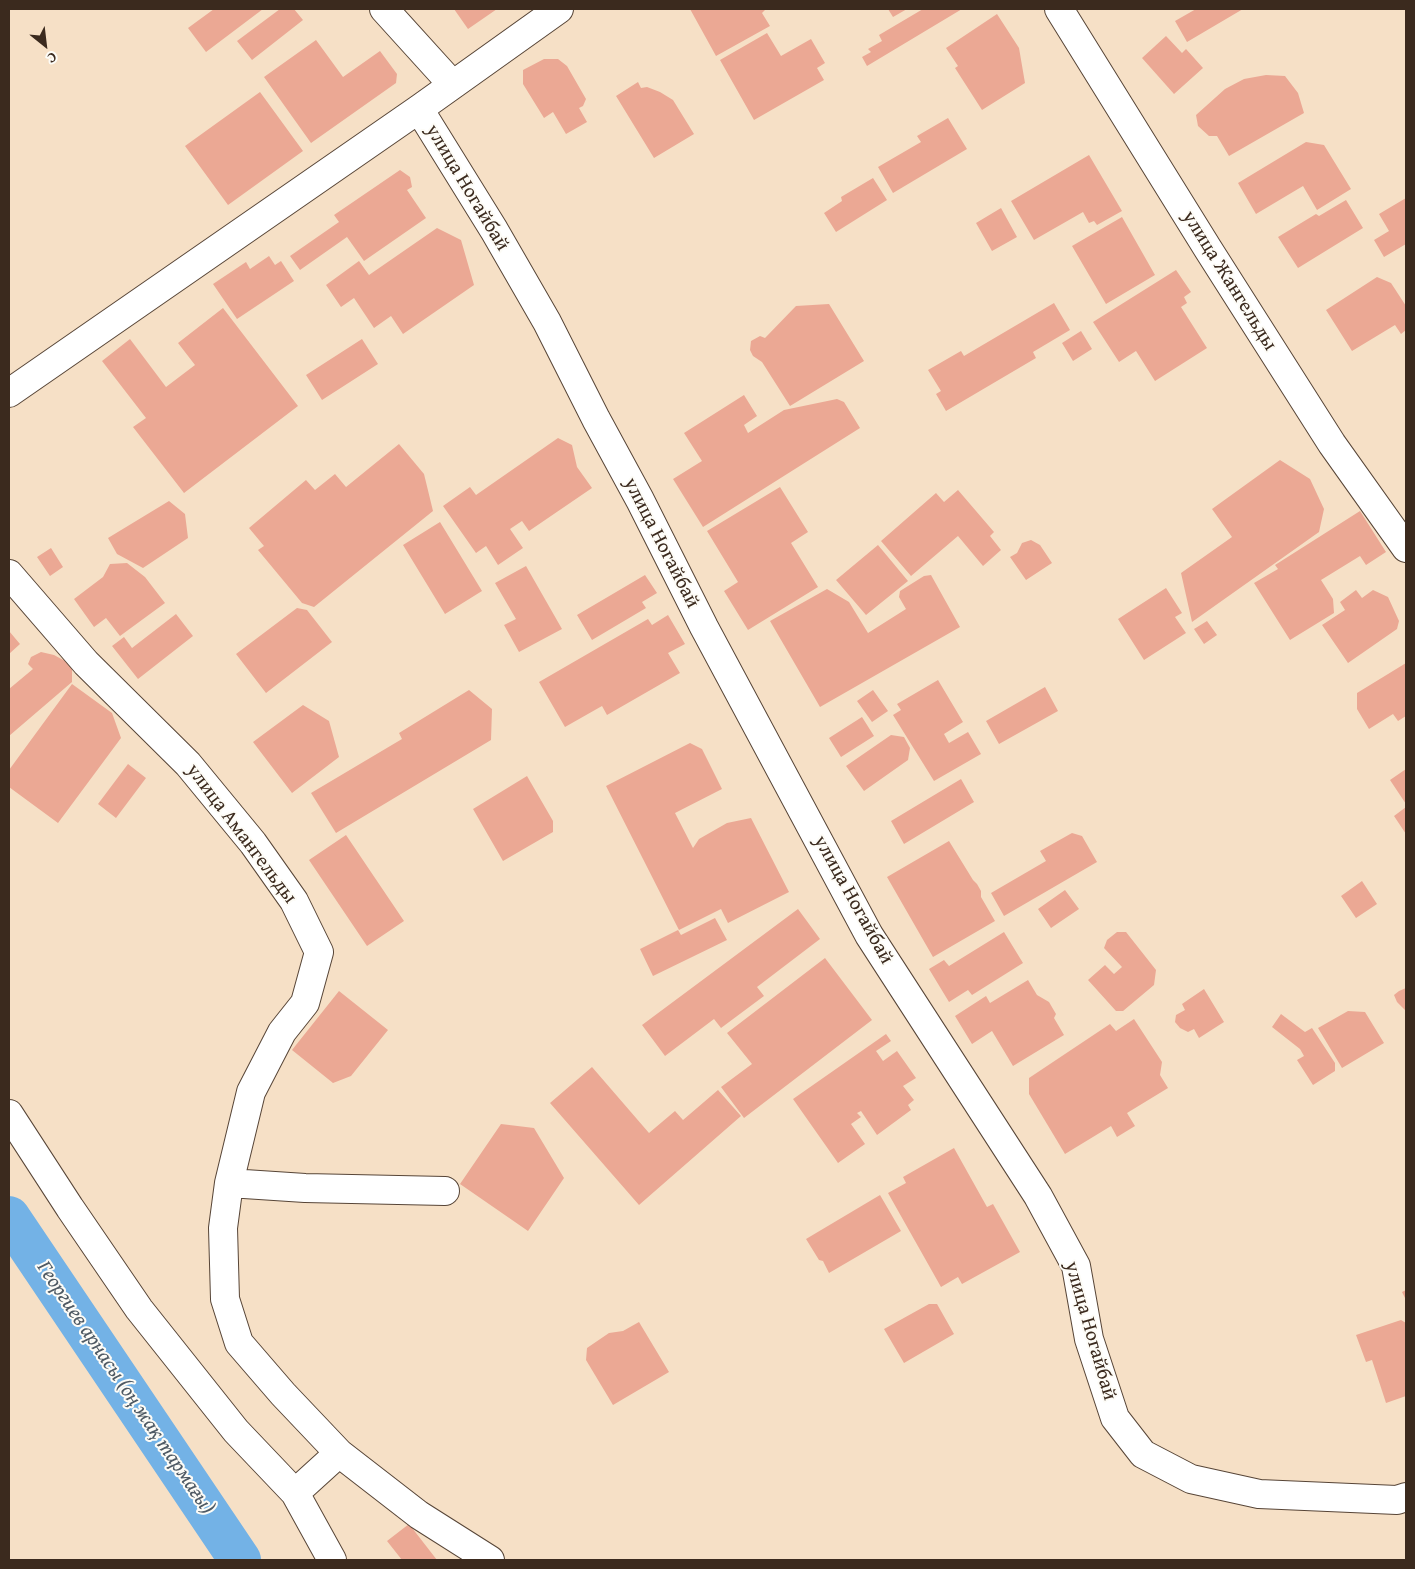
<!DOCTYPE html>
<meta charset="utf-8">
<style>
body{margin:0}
#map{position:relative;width:1415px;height:1569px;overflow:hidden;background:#f6e0c6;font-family:"Gentium Book Plus",serif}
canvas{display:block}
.frame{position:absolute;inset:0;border:10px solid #3b2a1e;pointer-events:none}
.north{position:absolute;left:20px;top:20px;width:50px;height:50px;-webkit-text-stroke:4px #fdfcf7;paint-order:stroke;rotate:151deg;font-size:14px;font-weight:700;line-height:20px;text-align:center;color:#3b2a1e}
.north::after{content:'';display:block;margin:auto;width:18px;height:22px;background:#3b2a1e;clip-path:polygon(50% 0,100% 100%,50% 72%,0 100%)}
</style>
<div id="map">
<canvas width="1415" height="1569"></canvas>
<div class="frame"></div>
<div class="north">С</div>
</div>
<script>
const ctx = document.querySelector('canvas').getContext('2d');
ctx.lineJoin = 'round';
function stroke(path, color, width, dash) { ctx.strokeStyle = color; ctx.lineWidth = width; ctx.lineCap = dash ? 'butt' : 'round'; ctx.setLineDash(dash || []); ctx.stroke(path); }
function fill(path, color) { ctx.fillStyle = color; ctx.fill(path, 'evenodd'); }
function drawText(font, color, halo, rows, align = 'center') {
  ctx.font = font + ' "Gentium Book Plus",serif'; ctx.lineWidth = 4; ctx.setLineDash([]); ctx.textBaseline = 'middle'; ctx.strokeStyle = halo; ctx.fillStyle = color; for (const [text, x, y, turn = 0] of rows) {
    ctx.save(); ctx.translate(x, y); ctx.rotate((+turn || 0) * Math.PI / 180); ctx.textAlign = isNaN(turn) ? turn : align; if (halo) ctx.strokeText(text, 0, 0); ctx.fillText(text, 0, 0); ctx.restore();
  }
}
stroke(new Path2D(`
 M 9,1217 L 240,1560`), '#73b2e6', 42);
fill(new Path2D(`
 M 214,9 L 263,9 L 206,52 L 188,28 Z
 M 280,9 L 294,9 L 303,20 L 252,60 L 237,41 Z
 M 454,9 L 497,9 L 468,29 Z
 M 690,9 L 766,9 L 762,13 L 770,26 L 716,56 Z
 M 888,9 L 907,9 L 893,17 Z
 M 923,9 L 962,9 L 867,66 L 862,57 L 871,52 L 868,49 L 882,41 L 879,35 Z
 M 1196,9 L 1243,9 L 1187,42 L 1175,21 Z
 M 997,14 L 1019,48 L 1025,83 L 982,110 L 955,68 L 958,66 L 946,48 Z
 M 767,33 L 781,56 L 811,39 L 825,63 L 817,68 L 824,80 L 754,120 L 720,60 Z
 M 1166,36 L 1182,53 L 1186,49 L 1203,68 L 1174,94 L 1142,58 Z
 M 316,40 L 343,77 L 380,51 L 397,74 L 396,83 L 311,143 L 264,77 Z
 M 544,59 L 558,59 L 567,66 L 586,99 L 583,106 L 579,108 L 587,122 L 566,134 L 553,112 L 544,118 L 523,84 L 523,70 Z
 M 1266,75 L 1285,76 L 1298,93 L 1304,113 L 1229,156 L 1217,136 L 1209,136 L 1198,126 L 1196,115 L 1225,89 L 1244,79 Z
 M 638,82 L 641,88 L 647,87 L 660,92 L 673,100 L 694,134 L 654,158 L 616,96 Z
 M 260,92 L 303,151 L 228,205 L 185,146 Z
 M 948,118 L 967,149 L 893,193 L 878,167 L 921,142 L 917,136 Z
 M 1306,142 L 1324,145 L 1351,189 L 1317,210 L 1303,186 L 1256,214 L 1238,183 Z
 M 1089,155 L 1122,211 L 1097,225 L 1094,221 L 1089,223 L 1083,212 L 1034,240 L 1011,201 Z
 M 400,170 L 410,177 L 412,187 L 407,190 L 426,218 L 364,261 L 347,237 L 300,270 L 290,256 L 339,222 L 334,215 Z
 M 873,178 L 887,200 L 836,232 L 824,213 L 842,201 L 841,197 Z
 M 1406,198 L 1406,244 L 1384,257 L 1374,240 L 1389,231 L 1379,214 Z
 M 1346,200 L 1363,228 L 1298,268 L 1278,237 L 1316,214 L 1319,216 Z
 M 1001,208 L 1017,237 L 992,251 L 976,223 Z
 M 1122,217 L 1155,275 L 1106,304 L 1072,246 Z
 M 437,228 L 461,240 L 474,285 L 403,334 L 391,316 L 374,328 L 354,298 L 341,307 L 326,285 L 359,261 L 369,275 Z
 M 269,256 L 275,265 L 281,261 L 294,281 L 237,319 L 213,284 L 246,262 L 250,269 Z
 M 1176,270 L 1191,292 L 1184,297 L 1187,303 L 1181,307 L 1207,348 L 1155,381 L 1136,351 L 1119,362 L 1093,322 Z
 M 1377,277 L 1391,283 L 1406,306 L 1406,330 L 1401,334 L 1395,325 L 1352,351 L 1326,310 Z
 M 1054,303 L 1070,330 L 1033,352 L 1036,358 L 946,411 L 936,394 L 941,391 L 928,370 L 961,351 L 964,356 Z
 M 829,304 L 864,361 L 790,406 L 762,362 L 753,356 L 750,350 L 751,341 L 760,336 L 765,338 L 796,306 Z
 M 223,308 L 298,406 L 184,493 L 133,427 L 146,418 L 102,361 L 130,339 L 166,387 L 195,365 L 178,343 Z
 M 1081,331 L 1092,349 L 1073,361 L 1062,343 Z
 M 362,339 L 378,364 L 322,400 L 306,375 Z
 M 744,395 L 757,416 L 744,425 L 748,433 L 784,410 L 837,399 L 844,402 L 860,428 L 703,527 L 673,479 L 702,461 L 684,433 Z
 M 558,438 L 572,445 L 577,467 L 592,488 L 529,531 L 522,521 L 510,529 L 523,548 L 498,565 L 486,546 L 476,553 L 443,506 L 470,487 L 476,495 Z
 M 399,444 L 424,474 L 433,511 L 314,607 L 302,603 L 258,550 L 264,546 L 249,528 L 306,480 L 315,490 L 335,474 L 346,487 Z
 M 1280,460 L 1310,479 L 1324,509 L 1319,532 L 1192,622 L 1181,573 L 1232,537 L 1212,509 Z
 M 780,487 L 808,532 L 791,543 L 818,587 L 748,630 L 724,591 L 738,582 L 707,531 Z
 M 958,490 L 994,532 L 990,536 L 1001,550 L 983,566 L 958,536 L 911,576 L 881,541 L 936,493 L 944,502 Z
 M 169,501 L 185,514 L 188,538 L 143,568 L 117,554 L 108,538 Z
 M 1360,511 L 1386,552 L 1366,565 L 1360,556 L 1321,580 L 1333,599 L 1334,613 L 1290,640 L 1254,583 L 1278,569 L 1275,565 Z
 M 440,522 L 482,591 L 445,614 L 403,545 Z
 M 1031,540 L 1040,545 L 1052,563 L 1026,580 L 1010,557 L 1017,553 L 1022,543 Z
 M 878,545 L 908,581 L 866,615 L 836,580 Z
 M 51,548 L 63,567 L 50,576 L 37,557 Z
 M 127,563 L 145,577 L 165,603 L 120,636 L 106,618 L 94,627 L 74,599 L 103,577 L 110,564 Z
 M 526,566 L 562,629 L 519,652 L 504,625 L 516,619 L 495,583 Z
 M 645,575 L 657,593 L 642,602 L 646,608 L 592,640 L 577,615 Z
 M 931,575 L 960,627 L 820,707 L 770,621 L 827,589 L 849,602 L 868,633 L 906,609 L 899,597 L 900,591 L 924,576 Z
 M 1166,588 L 1182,613 L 1175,617 L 1186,633 L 1144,660 L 1118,619 Z
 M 1356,590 L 1362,598 L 1373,590 L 1388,597 L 1399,621 L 1397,629 L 1348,663 L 1322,625 L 1345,610 L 1340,602 Z
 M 297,608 L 307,610 L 332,642 L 266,693 L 236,654 Z
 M 176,614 L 193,636 L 138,679 L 112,646 L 124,637 L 132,648 Z
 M 668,615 L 685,644 L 668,653 L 680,673 L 607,715 L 602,706 L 565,727 L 539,682 L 648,619 L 652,625 Z
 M 1207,621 L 1217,635 L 1204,644 L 1194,629 Z
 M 9,631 L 20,644 L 9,654 Z
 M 41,652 L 54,655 L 67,662 L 72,669 L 72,682 L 9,736 L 9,689 L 33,669 L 28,664 L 31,657 Z
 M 1406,663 L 1406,716 L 1398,721 L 1393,714 L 1369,729 L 1357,709 L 1357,693 Z
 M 938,680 L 963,722 L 944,734 L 949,743 L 968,732 L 981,754 L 934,781 L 893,715 L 901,710 L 897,704 Z
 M 72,684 L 112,713 L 121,738 L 58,823 L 9,787 L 9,770 Z
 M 1045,687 L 1058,711 L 999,744 L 986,721 Z
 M 469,690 L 492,709 L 491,740 L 336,833 L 311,793 L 402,739 L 399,733 Z
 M 873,690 L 888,711 L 872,722 L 857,701 Z
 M 303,705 L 329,721 L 339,757 L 292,793 L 253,742 Z
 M 862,717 L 874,736 L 841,757 L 829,738 Z
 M 891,735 L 904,737 L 910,748 L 908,760 L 864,791 L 846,766 Z
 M 690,743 L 702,749 L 722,789 L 675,813 L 693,848 L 699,839 L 727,823 L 751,818 L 789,892 L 728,923 L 721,909 L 679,930 L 606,786 Z
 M 128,764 L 146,778 L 116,818 L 98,804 Z
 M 1406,769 L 1406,804 L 1390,780 Z
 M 527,776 L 553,821 L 553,832 L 503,861 L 473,809 Z
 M 961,779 L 974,802 L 904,844 L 891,821 Z
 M 1406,807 L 1406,834 L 1394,816 Z
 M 1072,833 L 1082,836 L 1097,862 L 1004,916 L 991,893 L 1046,861 L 1040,851 Z
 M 346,835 L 404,921 L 367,946 L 309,860 Z
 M 949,841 L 973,880 L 977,884 L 981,891 L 981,897 L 995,921 L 933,957 L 887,877 Z
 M 1362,881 L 1377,904 L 1356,918 L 1341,896 Z
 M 1065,890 L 1079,909 L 1051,928 L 1038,909 Z
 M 798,909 L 820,939 L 757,987 L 764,996 L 721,1028 L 714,1019 L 665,1056 L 642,1025 Z
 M 715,918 L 727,940 L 653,976 L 640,949 L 678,930 L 681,935 Z
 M 1004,932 L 1023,963 L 972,995 L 968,990 L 949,1002 L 929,969 L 944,960 L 949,966 Z
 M 1117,932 L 1126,932 L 1156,970 L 1154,985 L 1123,1011 L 1116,1011 L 1088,980 L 1105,965 L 1114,974 L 1122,967 L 1104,948 L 1107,940 Z
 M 825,958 L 872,1020 L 744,1118 L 721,1087 L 752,1064 L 727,1033 Z
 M 1028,980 L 1037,995 L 1049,1002 L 1056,1014 L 1054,1018 L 1064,1035 L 1013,1066 L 992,1031 L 972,1044 L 955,1016 L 986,996 L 990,1003 Z
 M 1406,988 L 1406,1011 L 1397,1002 L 1394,995 L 1399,991 Z
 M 1204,989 L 1224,1022 L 1199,1038 L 1194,1029 L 1188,1032 L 1180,1028 L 1175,1022 L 1176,1015 L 1185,1010 L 1182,1004 Z
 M 339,991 L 388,1030 L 351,1076 L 333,1083 L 292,1050 Z
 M 1348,1011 L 1365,1012 L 1384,1043 L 1342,1068 L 1318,1028 Z
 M 1281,1014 L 1305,1032 L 1312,1028 L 1335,1063 L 1335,1071 L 1313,1085 L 1297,1060 L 1304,1056 L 1300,1049 L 1272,1027 Z
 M 1134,1019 L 1162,1062 L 1160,1075 L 1168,1088 L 1127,1113 L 1135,1126 L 1117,1137 L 1111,1126 L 1065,1154 L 1029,1094 L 1029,1078 L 1110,1024 L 1116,1031 Z
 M 886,1034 L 891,1041 L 876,1051 L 883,1061 L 897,1051 L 916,1078 L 903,1086 L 914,1100 L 908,1105 L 911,1110 L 877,1135 L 861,1111 L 857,1113 L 861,1117 L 851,1124 L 865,1144 L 838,1163 L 793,1099 Z
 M 592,1067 L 649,1133 L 675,1111 L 683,1120 L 718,1090 L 741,1116 L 639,1205 L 550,1103 Z
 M 501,1124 L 534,1128 L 564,1178 L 528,1231 L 460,1184 Z
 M 954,1148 L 987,1207 L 993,1204 L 1020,1252 L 962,1284 L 958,1277 L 941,1287 L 888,1193 L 906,1183 L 903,1177 Z
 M 880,1195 L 901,1231 L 829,1273 L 823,1261 L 819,1260 L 806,1239 Z
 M 1406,1290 L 1406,1300 L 1402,1292 Z
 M 929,1304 L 937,1304 L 954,1334 L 904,1363 L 884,1329 Z
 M 1401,1320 L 1406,1323 L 1406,1396 L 1386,1403 L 1372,1360 L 1366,1362 L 1356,1335 Z
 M 639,1322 L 669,1372 L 613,1405 L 586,1360 L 587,1348 L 609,1333 L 623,1331 Z
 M 409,1524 L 437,1560 L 402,1560 L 387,1541 Z`), '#eba894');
const minor = new Path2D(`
 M 384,9 L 452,84
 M 1059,9 L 1208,249 L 1332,444 L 1406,548
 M 419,109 L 494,230 L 547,322 L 596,419 L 640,500 L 704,627 L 869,935 L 1038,1196 L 1076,1266 L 1089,1339 L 1115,1418 L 1143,1454 L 1191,1479 L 1259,1494 L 1397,1500 L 1406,1497
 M 9,393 L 419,109 L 559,9
 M 9,574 L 86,663 L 188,764 L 253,843 L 294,901 L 319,952 L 305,1003 L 282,1032 L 251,1092 L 229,1183 L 223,1228 L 225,1299 L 239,1343 L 283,1394 L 339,1453 L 419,1515 L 490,1560
 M 9,1114 L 70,1208 L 139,1309 L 236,1431 L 295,1493 L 332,1560
 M 229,1183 L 305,1188 L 445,1191
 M 295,1493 L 339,1453`);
stroke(minor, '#574537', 30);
stroke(minor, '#fff', 28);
drawText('20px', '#3b2a1e', '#fdfcf7', [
 ["улица Ногайбай",467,188,59],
 ["улица Жангельды",1229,281,58],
 ["улица Ногайбай",661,543,63],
 ["улица Амангельды",241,834,53],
 ["улица Ногайбай",853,900,61],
 ["улица Ногайбай",1090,1331,74]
]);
drawText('italic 21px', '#4f5a64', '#fdfcf7', [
 ["Георгиев арнасы (оң жақ тармағы)",125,1388,56]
]);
</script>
